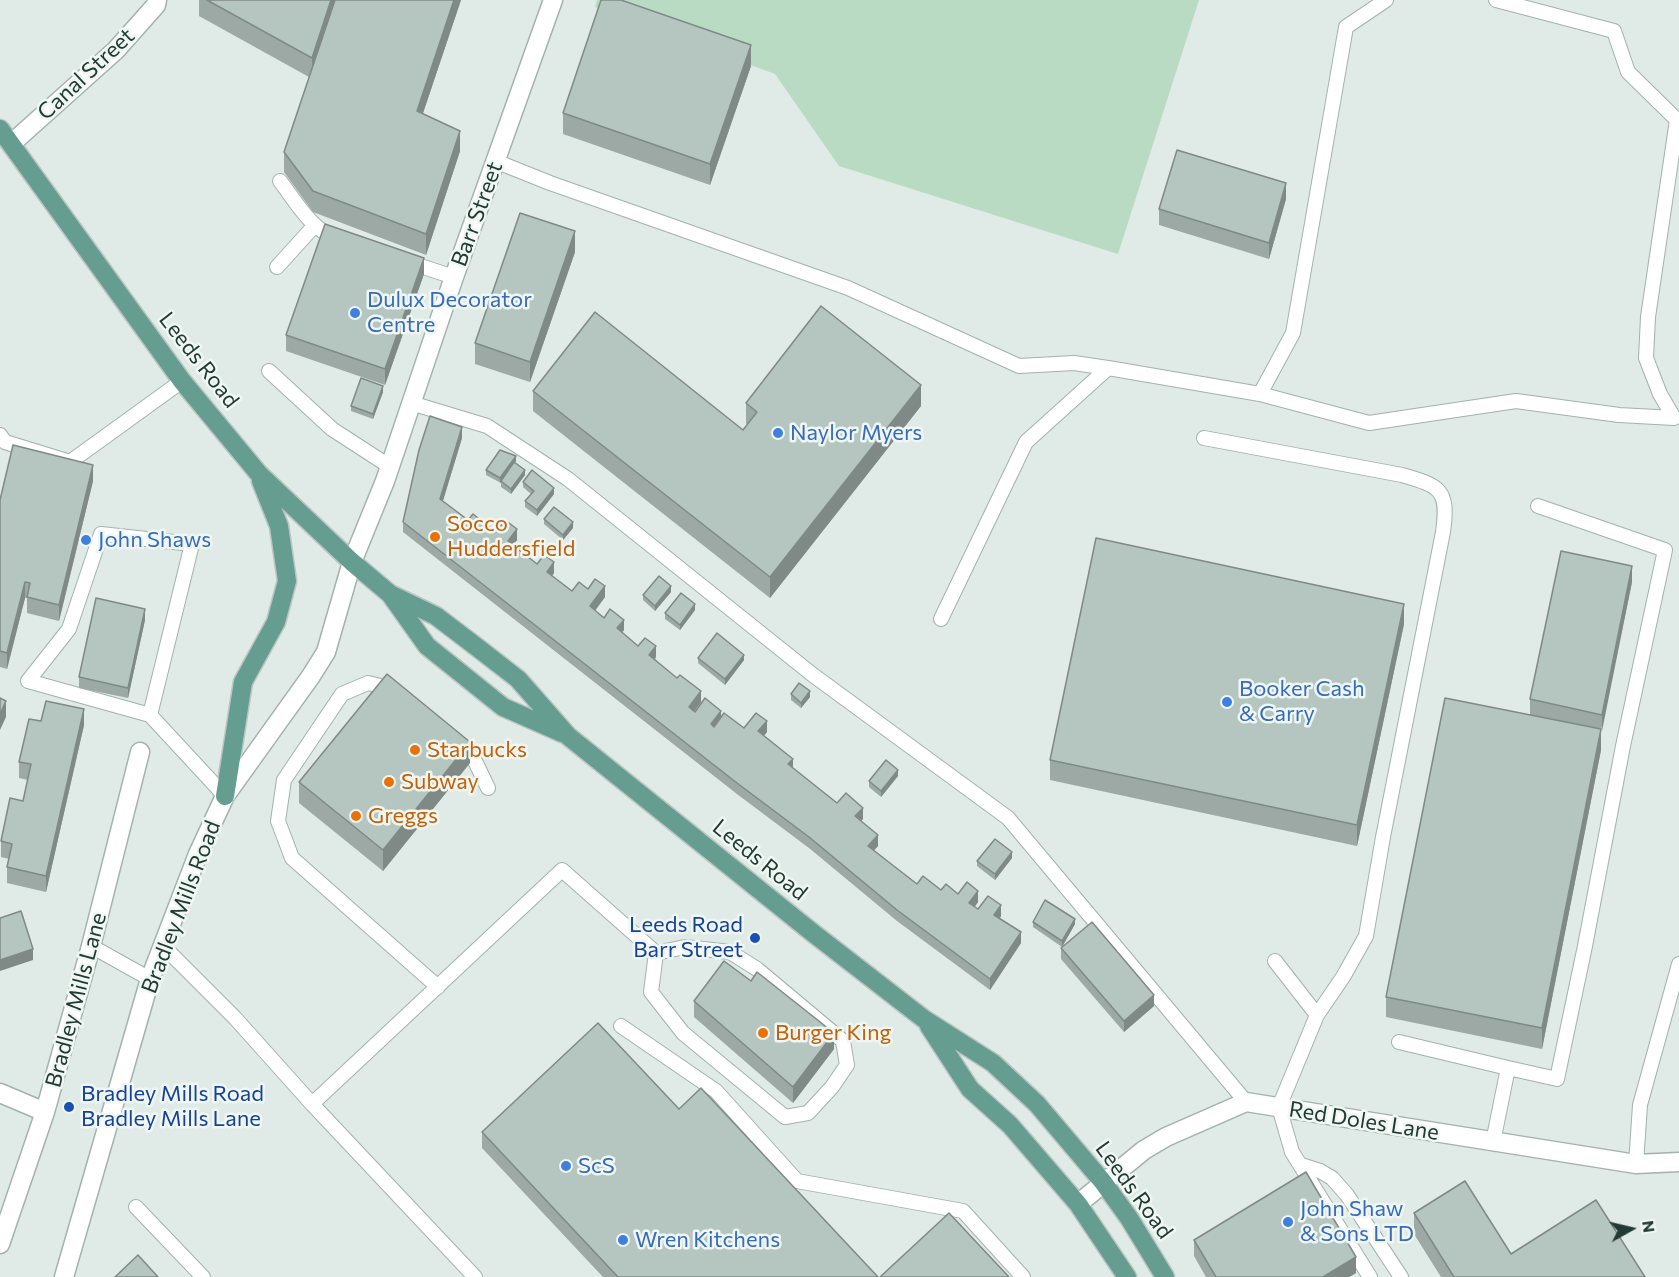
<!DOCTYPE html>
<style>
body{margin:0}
#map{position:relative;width:1679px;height:1277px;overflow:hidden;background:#e0eae6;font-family:Commissioner,sans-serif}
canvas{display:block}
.north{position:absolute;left:1601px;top:1199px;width:60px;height:60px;-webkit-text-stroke:4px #f0f7f3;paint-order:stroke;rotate:82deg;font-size:16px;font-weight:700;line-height:24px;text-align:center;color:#213a34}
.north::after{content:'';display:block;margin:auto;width:21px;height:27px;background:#213a34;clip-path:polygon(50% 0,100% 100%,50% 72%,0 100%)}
</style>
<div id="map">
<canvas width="1679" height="1277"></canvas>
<div class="north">N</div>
</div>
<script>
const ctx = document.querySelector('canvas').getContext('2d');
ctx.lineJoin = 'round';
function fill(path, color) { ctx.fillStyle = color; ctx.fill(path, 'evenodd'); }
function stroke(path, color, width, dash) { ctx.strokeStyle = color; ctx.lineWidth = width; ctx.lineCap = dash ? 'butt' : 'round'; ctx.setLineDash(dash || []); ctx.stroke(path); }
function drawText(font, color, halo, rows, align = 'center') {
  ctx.font = font + ' Commissioner,sans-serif'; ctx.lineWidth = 5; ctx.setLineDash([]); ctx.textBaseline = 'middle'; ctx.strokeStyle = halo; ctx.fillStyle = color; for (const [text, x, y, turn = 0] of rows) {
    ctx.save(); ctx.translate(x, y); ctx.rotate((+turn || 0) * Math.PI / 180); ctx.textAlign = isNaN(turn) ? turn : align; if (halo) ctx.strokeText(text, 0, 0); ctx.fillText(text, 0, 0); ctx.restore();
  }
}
fill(new Path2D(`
 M 597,0 L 1199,0 L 1118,254 L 839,166 L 775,74 L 595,7 Z`), '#b9dbc3');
const lane = new Path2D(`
 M 495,161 L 550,183 L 848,288 L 1019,366 L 1074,363 L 1108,368 L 1260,394 L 1369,423 L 1516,401 L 1619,415 L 1674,418 L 1660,394 L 1646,358 L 1648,317 L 1677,120 L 1628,72 L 1614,31 L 1496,0
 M 280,181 C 296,202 312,231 338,239
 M 408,262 L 454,277
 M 277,267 L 315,225
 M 269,371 L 332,429 L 389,466
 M 1260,394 L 1293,333 L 1346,27 L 1386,0
 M 411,403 L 487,426 L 568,479 L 813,675 L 1008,818 L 1246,1102
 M 0,435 L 5,442 L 70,462 L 182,381
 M 1204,438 L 1402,475 C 1440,486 1449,489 1443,532 L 1383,837 L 1366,936 L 1343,977 L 1317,1015 L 1279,1107 L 1292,1152 L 1370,1277
 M 941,619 L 1026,442 L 1108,368
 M 394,692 L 389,688 L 368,683 L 342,694 L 284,780 L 278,821 L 292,858 L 438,987
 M 150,715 L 28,681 L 69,629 L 101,534 L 192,544 L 150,715 L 225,796
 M 457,745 L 474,759 L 488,788
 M 91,946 L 150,979
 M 163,946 L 235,1018 L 312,1104 L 475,1277
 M 685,947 L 730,952 L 757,969 L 843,1041 L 847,1065 L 832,1087 L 808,1113 L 785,1117 L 683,1033 L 651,992 L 656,953 Z
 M 1275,961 L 1317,1015
 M 621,1026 L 716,1091 L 797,1181 L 963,1211 L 1023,1277
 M 1399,1042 L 1508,1068
 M 312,1104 L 562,870 L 656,953
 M 1493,1142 L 1508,1068 L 1557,1079 L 1585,946 L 1623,746 L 1665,550 L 1538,506
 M 1636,1164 L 1640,1105 L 1679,964
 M 1301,1165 L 1320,1171 L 1332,1178 L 1347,1195 L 1401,1277
 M 136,1207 L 203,1277`);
const street = new Path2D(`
 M 11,144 L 116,50 L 156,5 L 157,0
 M 0,1093 L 45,1112
 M 1078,1204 L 1144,1150 L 1166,1137 L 1246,1102 L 1636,1164 L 1679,1162
 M 0,1244 L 45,1112 L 91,946 L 140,752
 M 64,1277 L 150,979 L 198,854 L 225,796 L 311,676 L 326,652 L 352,562 L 385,481 L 454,277 L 553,0`);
const primary = new Path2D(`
 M 0,129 L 182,381 L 259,474 L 352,562 L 390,594 L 427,646 L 503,707 L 562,733
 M 390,594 L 436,616 L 478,648 L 518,679 L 568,736 L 813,933 L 924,1019 L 993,1063 L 1037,1104 L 1103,1182 L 1129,1218 L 1165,1277
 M 225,796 L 243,682 L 276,622 L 287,581 L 279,526 L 261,481
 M 929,1026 L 970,1089 L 1010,1125 L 1078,1204 L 1127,1277`);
stroke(lane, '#a3b2ad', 16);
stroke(street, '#a3b2ad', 21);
stroke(primary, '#bcc4c2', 21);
stroke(lane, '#fff', 14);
stroke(street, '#fff', 18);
stroke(primary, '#659e91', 18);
fill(new Path2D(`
 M 199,0 L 461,0 L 423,113 L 460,151 L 426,255 L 313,212 L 284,172 L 284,152 L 309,77 L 199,16 Z
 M 751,66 L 710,185 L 563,134 L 563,113 Z
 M 1286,199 L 1269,259 L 1159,225 L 1159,209 Z
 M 575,252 L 530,382 L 475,364 L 475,343 Z
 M 424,274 L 385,385 L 286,351 L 286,335 Z
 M 533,391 L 743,430 L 747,425 L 746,423 L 746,403 L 921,406 L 770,598 L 533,411 Z
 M 383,392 L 373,419 L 351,411 L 351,406 Z
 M 462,438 L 443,501 L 468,520 L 496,532 L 517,540 L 513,545 L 537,564 L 554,573 L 552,576 L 572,591 L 588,589 L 605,597 L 595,611 L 624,630 L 622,632 L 638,646 L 656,657 L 655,659 L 701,702 L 695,711 L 721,717 L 744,728 L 767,732 L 764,736 L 793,768 L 837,803 L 863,819 L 861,821 L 878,846 L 874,850 L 917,884 L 958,894 L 978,902 L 975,907 L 978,909 L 1001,916 L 1000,918 L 1021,943 L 990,990 L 897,921 L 809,848 L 737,794 L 403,532 L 403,522 Z
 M 516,461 L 515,463 L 525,475 L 511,494 L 501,487 L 501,483 L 486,475 L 486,470 Z
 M 93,481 L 59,621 L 27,613 L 27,598 L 25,598 L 7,669 L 0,667 L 0,500 Z
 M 523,482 L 554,494 L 537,516 L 525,507 L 525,501 L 531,494 L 523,487 Z
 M 544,519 L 573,528 L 563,540 L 544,524 Z
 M 1632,582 L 1601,731 L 1601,750 L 1542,1049 L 1386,1017 L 1386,997 L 1530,715 L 1530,699 Z
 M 671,592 L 655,611 L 643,600 L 643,595 Z
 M 695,610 L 680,630 L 665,619 L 665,613 Z
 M 145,620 L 128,698 L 79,688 L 79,677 Z
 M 1404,624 L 1357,846 L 1050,780 L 1050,760 Z
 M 698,658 L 744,660 L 725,685 L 698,663 Z
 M 791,694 L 810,697 L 801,708 L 791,700 Z
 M 41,721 L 84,725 L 46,892 L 7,883 L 7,867 L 9,859 L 1,857 L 1,841 L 23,801 L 28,780 L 19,778 L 19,762 Z
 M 470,763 L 383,871 L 299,803 L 299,782 Z
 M 898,776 L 881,797 L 869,787 L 869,781 Z
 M 1012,858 L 995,880 L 977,866 L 977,861 Z
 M 1033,922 L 1075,924 L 1062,947 L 1033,927 Z
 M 1061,948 L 1154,1006 L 1124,1032 L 1061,959 Z
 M 694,1001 L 834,1049 L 793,1103 L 694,1017 Z
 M 679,1109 L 878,1277 L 603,1277 L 482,1148 L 482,1132 Z
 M 1414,1213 L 1511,1254 L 1645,1277 L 1441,1277 L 1414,1234 Z
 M 1194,1240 L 1356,1273 L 1349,1277 L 1206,1277 L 1194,1256 Z`), '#9ca9a4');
fill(new Path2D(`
 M 331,0 L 338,0 L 312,79 L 312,58 Z
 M 454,0 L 461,0 L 417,131 L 417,111 Z
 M 751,45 L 751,66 L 710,185 L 710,164 Z
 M 460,131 L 460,151 L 426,255 L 426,234 Z
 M 1286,183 L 1286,199 L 1269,259 L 1269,243 Z
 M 575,231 L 575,252 L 530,382 L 530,362 Z
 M 424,258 L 424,274 L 385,385 L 385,369 Z
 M 921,385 L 921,406 L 770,598 L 770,577 Z
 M 383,386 L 383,392 L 373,419 L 373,414 Z
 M 462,427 L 462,438 L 440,510 L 440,499 Z
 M 516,456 L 516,461 L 501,482 L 501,481 L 500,484 L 500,478 Z
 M 93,465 L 93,481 L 59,621 L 59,605 Z
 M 525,470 L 525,475 L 511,494 L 511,489 Z
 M 554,488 L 554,494 L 537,516 L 537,510 Z
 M 573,522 L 573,528 L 563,540 L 563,535 Z
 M 517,529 L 517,540 L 508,552 L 508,541 Z
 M 554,562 L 554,573 L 547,583 L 547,572 Z
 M 1632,566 L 1632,582 L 1602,731 L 1602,715 Z
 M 25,582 L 25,598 L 7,669 L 7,653 Z
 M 605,586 L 605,597 L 590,617 L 590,606 Z
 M 671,586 L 671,592 L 655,611 L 655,606 Z
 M 695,604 L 695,610 L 680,630 L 680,625 Z
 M 1404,604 L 1404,624 L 1357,846 L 1357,825 Z
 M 145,609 L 145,620 L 128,698 L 128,688 Z
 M 624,620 L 624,630 L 617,639 L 617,628 Z
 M 656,646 L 656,657 L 649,666 L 649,655 Z
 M 744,655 L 744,660 L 725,685 L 725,679 Z
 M 701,691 L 701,702 L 689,718 L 689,707 Z
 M 810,691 L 810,697 L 801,708 L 801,703 Z
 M 6,701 L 6,717 L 0,730 L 0,714 Z
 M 84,709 L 84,725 L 46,892 L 46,876 Z
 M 721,711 L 721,722 L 711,735 L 711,724 Z
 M 767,721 L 767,732 L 758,742 L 758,731 Z
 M 1601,729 L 1601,750 L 1542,1049 L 1542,1028 Z
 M 470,742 L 470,763 L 383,871 L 383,850 Z
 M 793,759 L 793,770 L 788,764 Z
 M 898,770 L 898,776 L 881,797 L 881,791 Z
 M 863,808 L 863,819 L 855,827 L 855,816 Z
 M 878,835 L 878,846 L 868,857 L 868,846 Z
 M 1012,852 L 1012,858 L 995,880 L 995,874 Z
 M 978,891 L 978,902 L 969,914 L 969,903 Z
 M 1001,905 L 1001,916 L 994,926 L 994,915 Z
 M 1075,919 L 1075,924 L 1062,947 L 1062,941 Z
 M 1021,932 L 1021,943 L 990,990 L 990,979 Z
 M 33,949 L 33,960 L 0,971 L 0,960 Z
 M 1154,995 L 1154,1006 L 1124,1032 L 1124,1021 Z
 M 834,1033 L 834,1049 L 793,1103 L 793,1087 Z
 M 1356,1257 L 1356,1273 L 1349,1277 L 1323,1277 Z`), '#7f8a86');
const building = new Path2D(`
 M 207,0 L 331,0 L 312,58 Z
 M 335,0 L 454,0 L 417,111 L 460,131 L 426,234 L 313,191 L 284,152 Z
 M 601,0 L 621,0 L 751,45 L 710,164 L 563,113 Z
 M 1177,150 L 1286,183 L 1269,243 L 1159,209 Z
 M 520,213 L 575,231 L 530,362 L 475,343 Z
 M 325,224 L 424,258 L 385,369 L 286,335 Z
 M 821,306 L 921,385 L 770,577 L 533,391 L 595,312 L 743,430 L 757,412 L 746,403 Z
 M 361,378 L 383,386 L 373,414 L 351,406 Z
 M 430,416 L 462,427 L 440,499 L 468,520 L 473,514 L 496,532 L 505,520 L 517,529 L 508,541 L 537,564 L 544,555 L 554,562 L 547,572 L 572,591 L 579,582 L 588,589 L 595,579 L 605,586 L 590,606 L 604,618 L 610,609 L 624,620 L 617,628 L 638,646 L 645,638 L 656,646 L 649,655 L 677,678 L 680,675 L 701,691 L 689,707 L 695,712 L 705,698 L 721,711 L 711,724 L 714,727 L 724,713 L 744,728 L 756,713 L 767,721 L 758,731 L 793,759 L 788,764 L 837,803 L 846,793 L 863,808 L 855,816 L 878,835 L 868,846 L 917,884 L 923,876 L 941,890 L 946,884 L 958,894 L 967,882 L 978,891 L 969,903 L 978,909 L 988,896 L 1001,905 L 994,915 L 1021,932 L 990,979 L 897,910 L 809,837 L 737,783 L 403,522 L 419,450 Z
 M 13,445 L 93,465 L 59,605 L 27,597 L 30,583 L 25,582 L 7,653 L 0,651 L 0,500 Z
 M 500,450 L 516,456 L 500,478 L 486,470 Z
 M 514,462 L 525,470 L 511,489 L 501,481 Z
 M 532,470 L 554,488 L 537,510 L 525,501 L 534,491 L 523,482 Z
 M 554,507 L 573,522 L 563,535 L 544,519 Z
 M 1096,538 L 1404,604 L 1357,825 L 1050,760 Z
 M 1561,551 L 1632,566 L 1602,715 L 1530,699 Z
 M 659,576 L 671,586 L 655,606 L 643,595 Z
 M 681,593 L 695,604 L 680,625 L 665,613 Z
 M 96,598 L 145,609 L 128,688 L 79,677 Z
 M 717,633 L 744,655 L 725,679 L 698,658 Z
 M 387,674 L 470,742 L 383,850 L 299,782 Z
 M 799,683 L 810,691 L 801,703 L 791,694 Z
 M 0,698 L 6,701 L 0,714 Z
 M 1445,698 L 1601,729 L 1542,1028 L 1386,997 Z
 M 46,701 L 84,709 L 46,876 L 7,867 L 12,844 L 1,841 L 10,798 L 23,801 L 31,764 L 19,762 L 29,719 L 41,721 Z
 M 886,760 L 898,770 L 881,791 L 869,781 Z
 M 995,839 L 1012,852 L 995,874 L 977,861 Z
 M 1045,900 L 1075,919 L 1062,941 L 1033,922 Z
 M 21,911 L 33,949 L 0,960 L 0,918 Z
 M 1092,922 L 1154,995 L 1124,1021 L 1061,948 Z
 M 724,961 L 751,981 L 757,972 L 834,1033 L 793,1087 L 694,1001 Z
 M 598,1023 L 679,1109 L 701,1088 L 878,1277 L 618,1277 L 482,1132 Z
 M 1306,1172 L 1356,1257 L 1323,1277 L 1216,1277 L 1194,1240 Z
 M 1465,1181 L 1511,1254 L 1596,1200 L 1645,1277 L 1454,1277 L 1414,1213 Z
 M 949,1213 L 1009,1277 L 880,1277 Z
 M 138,1255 L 158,1277 L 115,1277 Z`);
fill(building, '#b5c5bf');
stroke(building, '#7f8a86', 1.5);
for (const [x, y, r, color] of [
 [355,313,6,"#3f7fe0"],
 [778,433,6,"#3f7fe0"],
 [435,537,6,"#e8710a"],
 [86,540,6,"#3f7fe0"],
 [1227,702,6,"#3f7fe0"],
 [415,750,6,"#e8710a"],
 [389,782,6,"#e8710a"],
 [356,816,6,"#e8710a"],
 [755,938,6,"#1a4fb4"],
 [763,1033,6,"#e8710a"],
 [69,1107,6,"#1a4fb4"],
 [566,1166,6,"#3f7fe0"],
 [1288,1222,6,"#3f7fe0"],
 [623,1240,6,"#3f7fe0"]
]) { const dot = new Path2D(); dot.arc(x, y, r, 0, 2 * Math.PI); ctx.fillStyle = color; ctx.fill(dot); stroke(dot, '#f0f7f3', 2); }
drawText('22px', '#213a34', '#f0f7f3', [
 ["Canal Street",86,74,-43],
 ["Barr Street",477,214,-70],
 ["Leeds Road",199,360,52],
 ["Leeds Road",760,860,39],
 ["Bradley Mills Road",181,907,-69],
 ["Bradley Mills Lane",76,1000,-75],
 ["Red Doles Lane",1364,1121,9],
 ["Leeds Road",1134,1190,54]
]);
drawText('22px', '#366cbe', '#f0f7f3', [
 ["Dulux Decorator",367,300],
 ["Centre",367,325],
 ["Naylor Myers",790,433],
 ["John Shaws",98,540],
 ["Booker Cash",1239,689],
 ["& Carry",1239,714],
 ["ScS",578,1166],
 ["John Shaw",1300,1209],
 ["& Sons LTD",1300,1234],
 ["Wren Kitchens",635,1240]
], 'left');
drawText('22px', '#c56008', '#f0f7f3', [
 ["Socco",447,524],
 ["Huddersfield",447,549],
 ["Starbucks",427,750],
 ["Subway",401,782],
 ["Greggs",368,816],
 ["Burger King",775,1033]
], 'left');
drawText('22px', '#164399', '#f0f7f3', [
 ["Leeds Road",743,925],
 ["Barr Street",743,950],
 ["Bradley Mills Road",81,1094,"left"],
 ["Bradley Mills Lane",81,1119,"left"]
], 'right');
</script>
